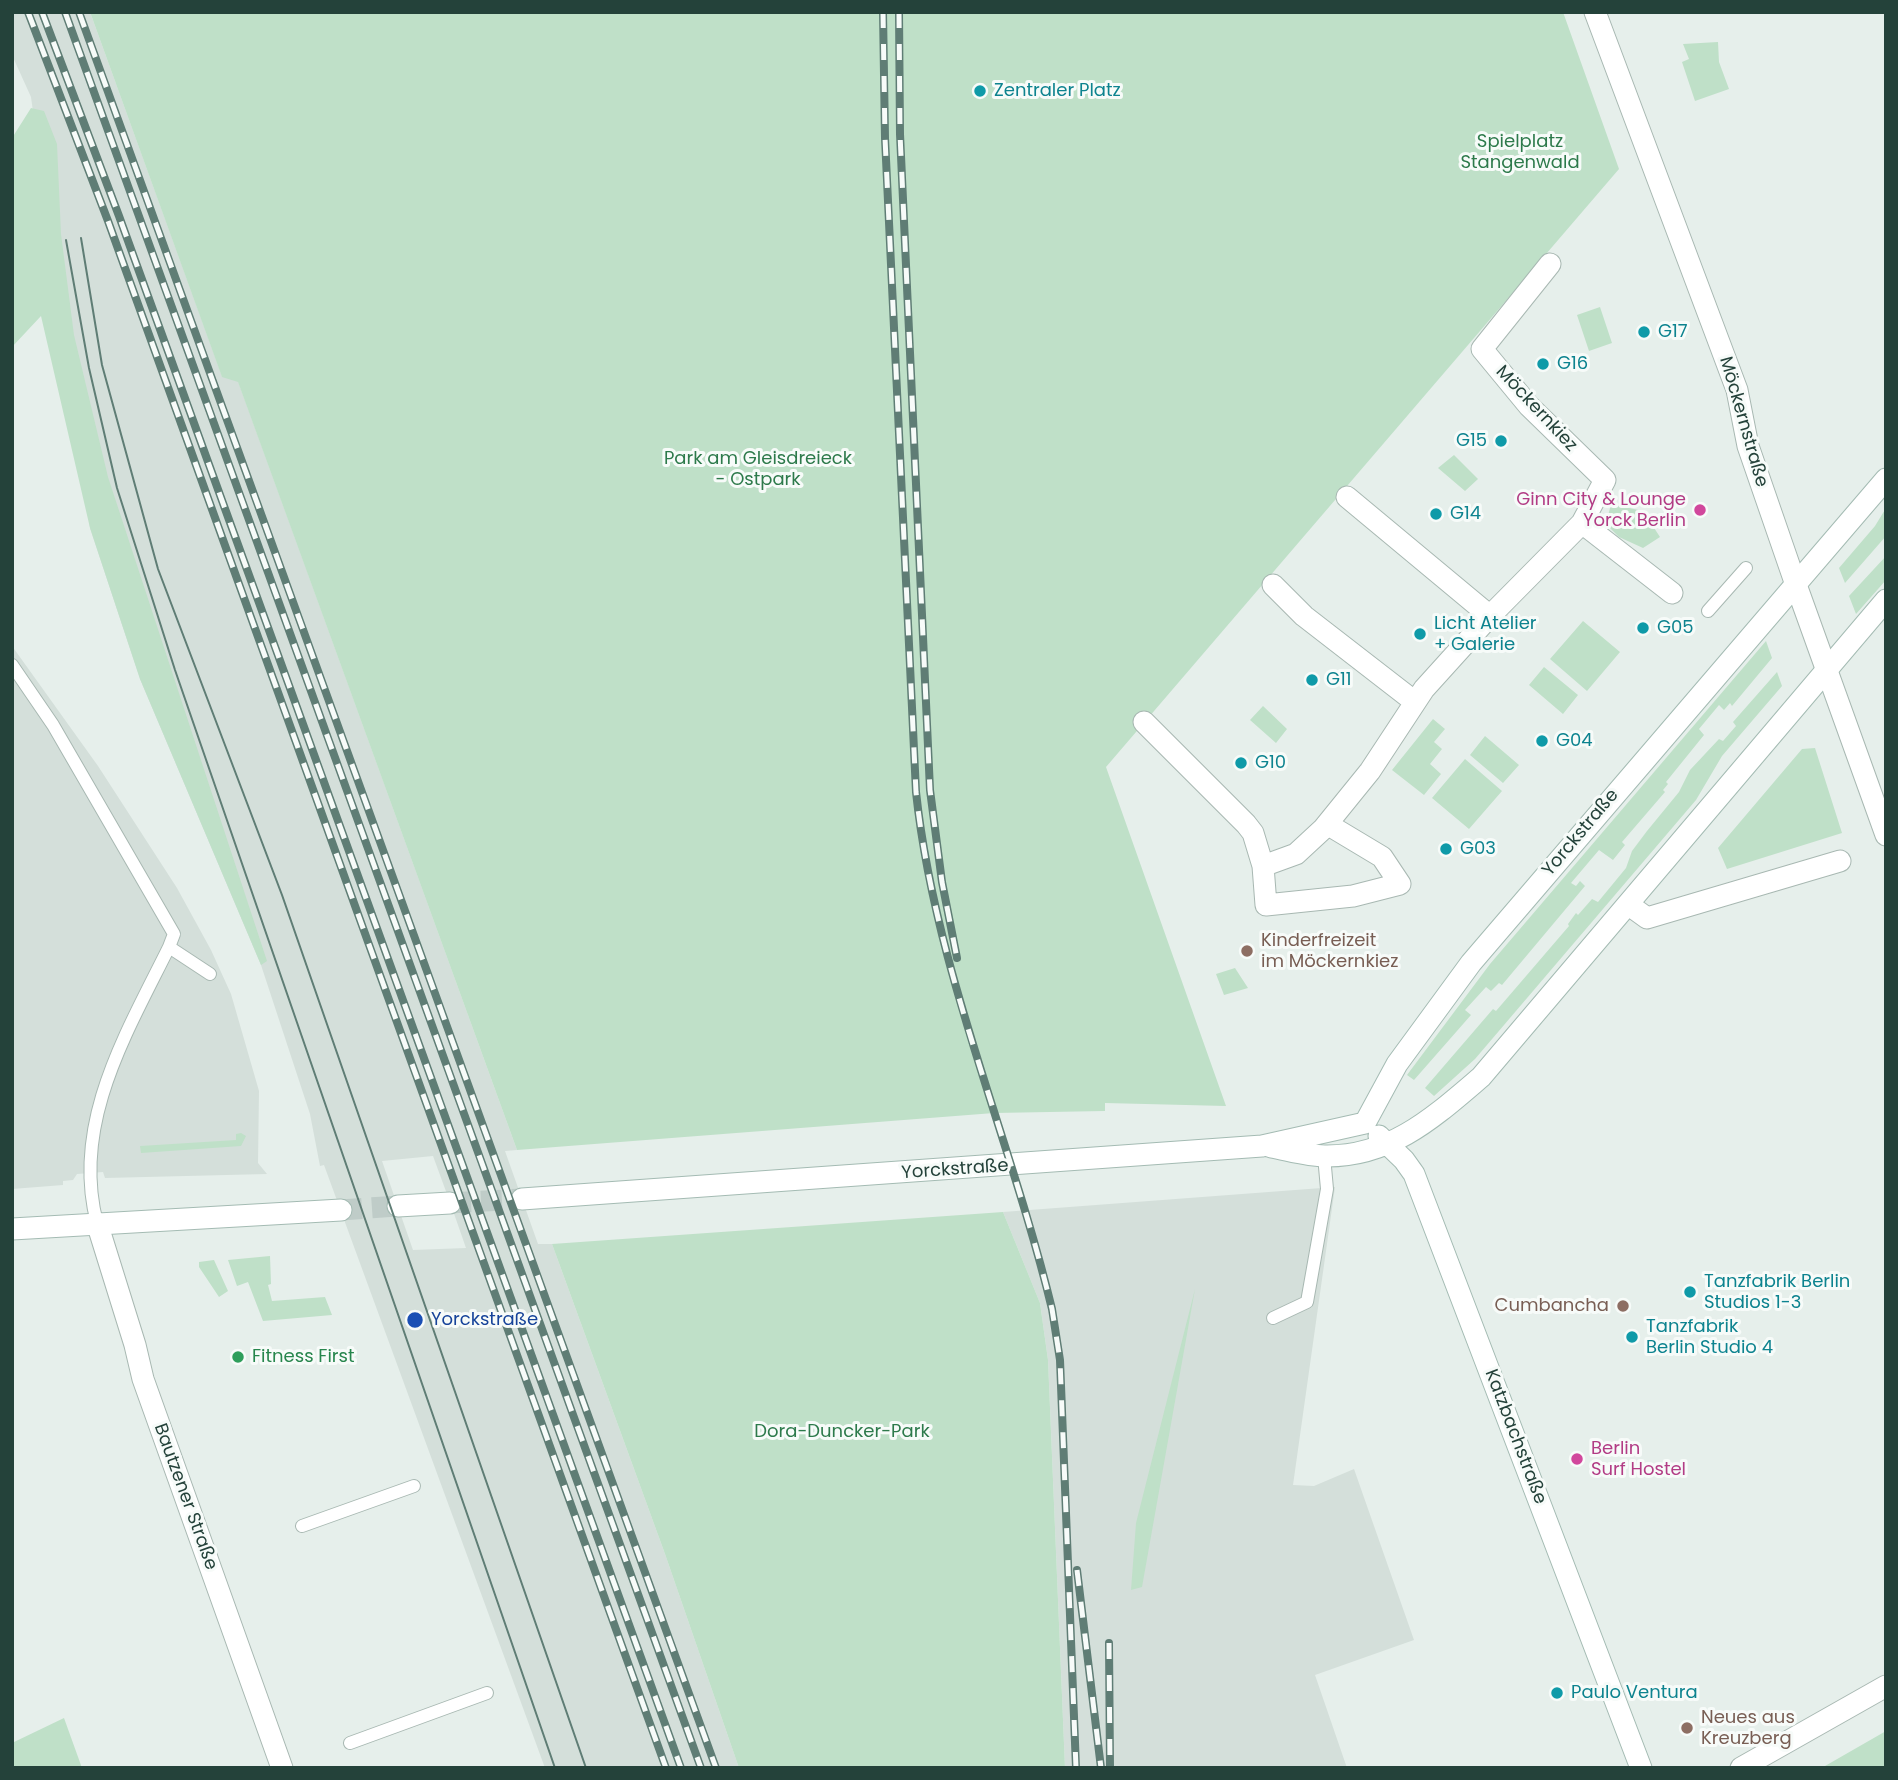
<!DOCTYPE html>
<meta charset="utf-8">
<style>
body{margin:0}
#map{position:relative;width:1898px;height:1780px;overflow:hidden;background:#e6efeb;font-family:Poppins,sans-serif}
canvas{display:block}
.frame{position:absolute;inset:0;border:14px solid #24423a;pointer-events:none}
</style>
<div id="map">
<canvas width="1898" height="1780"></canvas>
<div class="frame"></div>
</div>
<script>
const ctx = document.querySelector('canvas').getContext('2d');
ctx.lineJoin = 'round';
function fill(path, color) { ctx.fillStyle = color; ctx.fill(path, 'evenodd'); }
function stroke(path, color, width, dash) { ctx.strokeStyle = color; ctx.lineWidth = width; ctx.lineCap = dash ? 'butt' : 'round'; ctx.setLineDash(dash || []); ctx.stroke(path); }
function drawText(font, color, halo, rows, align = 'center') {
  ctx.font = font + ' Poppins,sans-serif'; ctx.lineWidth = 6; ctx.setLineDash([]); ctx.textBaseline = 'middle'; ctx.strokeStyle = halo; ctx.fillStyle = color; for (const [text, x, y, turn = 0] of rows) {
    ctx.save(); ctx.translate(x, y); ctx.rotate((+turn || 0) * Math.PI / 180); ctx.textAlign = isNaN(turn) ? turn : align; if (halo) ctx.strokeText(text, 0, 0); ctx.fillText(text, 0, 0); ctx.restore();
  }
}
fill(new Path2D(`
 M 12,12 L 90,12 L 222,376 L 238,381 L 517,1150 L 505,1151 L 538,1244 L 552,1244 L 665,1554 L 739,1768 L 545,1768 L 324,1165 L 320,1166 L 310,1114 L 261,965 L 140,679 L 90,528 L 31,97 L 12,55 ZM 433,1156 L 451,1205 L 466,1248 L 413,1250 L 382,1161 Z
 M 12,646 L 98,766 L 177,888 L 211,950 L 231,994 L 259,1091 L 258,1163 L 267,1174 L 105,1178 L 103,1172 L 77,1174 L 73,1180 L 63,1181 L 63,1185 L 12,1189 Z
 M 1335,1187 L 1293,1485 L 1314,1486 L 1354,1469 L 1414,1640 L 1315,1675 L 1347,1768 L 1065,1768 L 1048,1360 L 1040,1303 L 1003,1212 Z`), '#d4dfda');
fill(new Path2D(`
 M 90,12 L 1563,12 L 1619,169 L 1106,767 L 1226,1106 L 1105,1103 L 1105,1111 L 994,1113 L 517,1150 L 238,382 L 222,377 Z
 M 1718,42 L 1719,62 L 1729,89 L 1695,101 L 1682,62 L 1689,59 L 1683,44 Z
 M 31,108 L 44,111 L 57,144 L 61,234 L 74,335 L 108,477 L 267,961 L 261,965 L 140,679 L 90,528 L 41,316 L 12,347 L 12,138 Z
 M 1600,307 L 1612,343 L 1589,351 L 1577,315 Z
 M 1454,455 L 1478,479 L 1465,491 L 1438,468 Z
 M 1611,504 L 1643,511 L 1660,537 L 1643,548 L 1619,537 L 1606,524 Z
 M 1886,508 L 1886,536 L 1845,583 L 1839,568 L 1875,526 Z
 M 1886,556 L 1886,580 L 1856,614 L 1849,596 Z
 M 1583,621 L 1620,652 L 1587,691 L 1550,659 Z
 M 1766,641 L 1772,658 L 1732,706 L 1730,703 L 1724,710 L 1719,705 L 1699,729 L 1704,735 L 1666,782 L 1668,784 L 1663,790 L 1665,792 L 1622,842 L 1625,845 L 1613,860 L 1599,850 L 1571,883 L 1576,886 L 1580,881 L 1585,886 L 1502,985 L 1499,983 L 1491,991 L 1486,987 L 1465,1010 L 1471,1015 L 1414,1080 L 1407,1075 L 1490,964 Z
 M 1544,667 L 1578,695 L 1563,714 L 1529,685 Z
 M 1777,672 L 1782,686 L 1722,756 L 1696,800 L 1475,1059 L 1434,1096 L 1425,1088 L 1493,1009 L 1496,1011 L 1569,926 L 1568,924 L 1576,913 L 1578,915 L 1592,899 L 1598,902 L 1626,868 L 1632,851 L 1647,831 L 1679,792 L 1690,770 L 1719,739 L 1723,741 L 1736,726 L 1733,722 Z
 M 1263,706 L 1287,729 L 1276,743 L 1250,720 Z
 M 1433,719 L 1445,729 L 1434,742 L 1442,749 L 1430,764 L 1441,774 L 1424,795 L 1392,770 Z
 M 1485,736 L 1519,765 L 1503,783 L 1470,755 Z
 M 1815,748 L 1842,833 L 1727,869 L 1718,848 L 1802,749 Z
 M 1465,759 L 1502,791 L 1469,829 L 1432,798 Z
 M 1235,968 L 1248,988 L 1224,995 L 1216,974 Z
 M 241,1133 L 246,1136 L 241,1146 L 141,1153 L 140,1146 L 236,1140 L 236,1134 Z
 M 1003,1212 L 1040,1303 L 1048,1360 L 1065,1768 L 739,1768 L 665,1554 L 552,1244 Z
 M 270,1256 L 271,1284 L 268,1285 L 272,1301 L 325,1297 L 332,1315 L 263,1321 L 248,1282 L 237,1286 L 228,1260 Z
 M 214,1260 L 228,1291 L 219,1297 L 199,1267 L 199,1262 Z
 M 1195,1289 L 1142,1587 L 1131,1590 L 1136,1523 Z
 M 64,1718 L 82,1768 L 12,1768 L 12,1743 Z
 M 1886,1731 L 1886,1768 L 1826,1768 L 1825,1766 Z`), '#bfe0c8');
stroke(new Path2D(`
 M 450,1203 L 522,1199
 M 341,1210 L 398,1206`), '#bfccc8', 21, [21, 10]);
const service = new Path2D(`
 M 1708,611 L 1746,568
 M 12,665 L 53,725 L 174,934 L 169,947
 M 97,1223 C 71,1124 126,1034 169,947 L 210,974
 M 1273,1318 L 1307,1302 L 1327,1189 L 1324,1156
 M 302,1526 L 414,1486
 M 350,1743 L 487,1693`);
const minor = new Path2D(`
 M 1347,497 L 1490,616
 M 1582,523 L 1672,593
 M 1795,582 L 1886,835
 M 1273,585 L 1304,616 L 1415,702
 M 1144,722 L 1246,824 L 1253,833 L 1263,866 L 1296,854 L 1323,829 L 1370,771 L 1424,689 L 1490,616 L 1582,523 L 1605,480 L 1529,406 L 1482,349 L 1550,264
 M 1263,866 L 1266,905 L 1353,896 L 1400,884 L 1382,857 L 1327,824
 M 1629,905 L 1647,918 L 1840,861
 M 97,1223 L 135,1345 L 143,1379 L 282,1768
 M 1741,1768 L 1886,1686`);
const tertiary = new Path2D(`
 M 1595,12 L 1737,390 L 1748,446 L 1795,582`);
const secondary = new Path2D(`
 M 1379,1136 L 1404,1160 L 1414,1174 L 1641,1768
 M 1271,1147 C 1288,1150 1307,1156 1325,1156 C 1391,1157 1434,1117 1481,1077 L 1886,600
 M 522,1199 L 1262,1146 L 1365,1123 L 1397,1064 L 1471,963 L 1886,479
 M 398,1206 L 450,1203
 M 12,1229 L 341,1210`);
stroke(service, '#a8b8b2', 14);
stroke(minor, '#a8b8b2', 23);
stroke(tertiary, '#a8b8b2', 23);
stroke(secondary, '#a4bbb3', 23);
stroke(service, '#fff', 12);
stroke(minor, '#fff', 21);
stroke(tertiary, '#fff', 21);
stroke(secondary, '#fff', 21);
stroke(new Path2D(`
 M 81,238 L 102,365 L 158,569 L 282,895 L 586,1768
 M 66,240 L 89,368 L 117,488 L 175,670 L 555,1768`), '#5f7d75', 2);
const rail = new Path2D(`
 M 28,12 L 108,221 L 666,1768
 M 42,12 L 119,216 L 681,1768
 M 65,12 L 701,1768
 M 79,12 L 716,1768
 M 883,12 L 885,138 L 916,792 C 935,970 1010,1136 1052,1309 L 1060,1360 L 1076,1768
 M 899,12 L 900,134 L 930,790 L 942,882 L 957,958
 M 1077,1570 L 1101,1768
 M 1109,1643 L 1110,1768`);
stroke(rail, '#5f7d75', 8);
stroke(rail, '#f7fbf9', 5, [16]);
for (const [x, y, r, color] of [
 [980,91,7,"#0f9aa8"],
 [1644,332,7,"#0f9aa8"],
 [1543,364,7,"#0f9aa8"],
 [1501,441,7,"#0f9aa8"],
 [1700,510,7,"#d1479c"],
 [1436,514,7,"#0f9aa8"],
 [1643,628,7,"#0f9aa8"],
 [1420,634,7,"#0f9aa8"],
 [1312,680,7,"#0f9aa8"],
 [1542,741,7,"#0f9aa8"],
 [1241,763,7,"#0f9aa8"],
 [1446,849,7,"#0f9aa8"],
 [1247,951,7,"#8d6e63"],
 [1690,1292,7,"#0f9aa8"],
 [1623,1306,7,"#8d6e63"],
 [415,1320,9,"#1a4fb4"],
 [1632,1337,7,"#0f9aa8"],
 [238,1357,7,"#2e9e5b"],
 [1577,1459,7,"#d1479c"],
 [1557,1693,7,"#0f9aa8"],
 [1687,1728,7,"#8d6e63"]
]) { const dot = new Path2D(); dot.arc(x, y, r, 0, 2 * Math.PI); ctx.fillStyle = color; ctx.fill(dot); stroke(dot, '#f7fbf9', 2.5); }
drawText('18px', '#0d838f', '#f7fbf9', [
 ["Zentraler Platz",994,91],
 ["G17",1658,332],
 ["G16",1557,364],
 ["G15",1487,441,"right"],
 ["G14",1450,514],
 ["Licht Atelier",1434,624],
 ["+ Galerie",1434,645],
 ["G05",1657,628],
 ["G11",1326,680],
 ["G04",1556,741],
 ["G10",1255,763],
 ["G03",1460,849],
 ["Tanzfabrik Berlin",1704,1282],
 ["Studios 1-3",1704,1303],
 ["Tanzfabrik",1646,1327],
 ["Berlin Studio 4",1646,1348],
 ["Paulo Ventura",1571,1693]
], 'left');
drawText('18px', '#2d7a4b', '#f7fbf9', [
 ["Spielplatz",1520,142],
 ["Stangenwald",1520,163],
 ["Park am Gleisdreieck",758,459],
 ["- Ostpark",758,480],
 ["Dora-Duncker-Park",842,1432]
]);
drawText('18px', '#24423a', '#f7fbf9', [
 ["Möckernkiez",1536,409,47],
 ["Möckernstraße",1743,422,74],
 ["Yorckstraße",1581,833,-50],
 ["Yorckstraße",955,1170,-4],
 ["Katzbachstraße",1515,1437,69],
 ["Bautzener Straße",185,1497,70]
]);
drawText('18px', '#b23c85', '#f7fbf9', [
 ["Ginn City & Lounge",1686,500],
 ["Yorck Berlin",1686,521],
 ["Berlin",1591,1449,"left"],
 ["Surf Hostel",1591,1470,"left"]
], 'right');
drawText('18px', '#785e54', '#f7fbf9', [
 ["Kinderfreizeit",1261,941],
 ["im Möckernkiez",1261,962],
 ["Cumbancha",1609,1306,"right"],
 ["Neues aus",1701,1718],
 ["Kreuzberg",1701,1739]
], 'left');
drawText('18px', '#164399', '#f7fbf9', [
 ["Yorckstraße",431,1320]
], 'left');
drawText('18px', '#27864d', '#f7fbf9', [
 ["Fitness First",252,1357]
], 'left');
</script>
